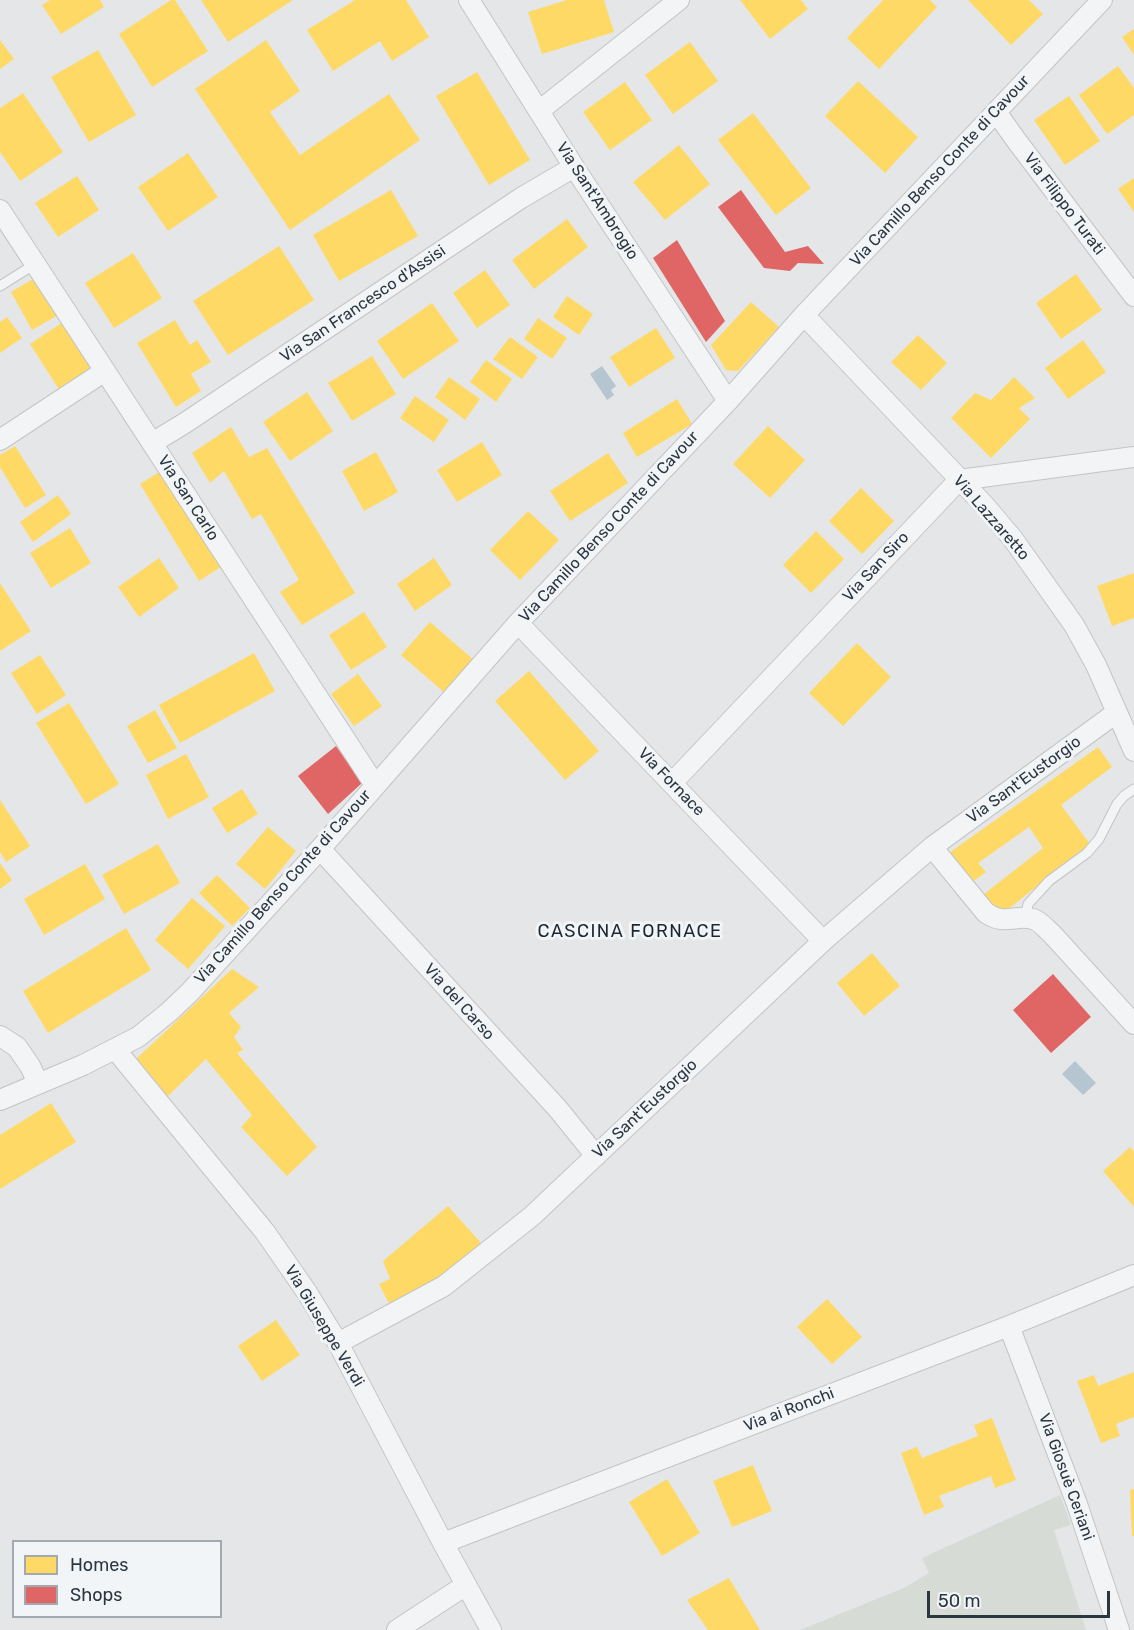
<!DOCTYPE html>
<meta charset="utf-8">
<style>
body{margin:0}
#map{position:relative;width:1134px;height:1630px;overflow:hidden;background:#e4e6e8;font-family:Rubik,sans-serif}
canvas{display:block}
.legend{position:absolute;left:12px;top:1540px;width:210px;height:78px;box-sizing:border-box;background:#f2f5f7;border:2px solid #a3a9ae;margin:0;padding:8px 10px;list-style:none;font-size:18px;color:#2c3640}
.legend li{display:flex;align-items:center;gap:12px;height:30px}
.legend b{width:30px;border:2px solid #a3a9ae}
.scale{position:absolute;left:927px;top:1591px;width:183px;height:27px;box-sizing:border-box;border:3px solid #2c3640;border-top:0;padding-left:8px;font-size:18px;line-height:21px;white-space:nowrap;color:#2c3640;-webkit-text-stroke:4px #f2f5f7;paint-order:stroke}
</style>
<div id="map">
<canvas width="1134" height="1630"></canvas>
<ul class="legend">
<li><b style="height:16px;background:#ffd966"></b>Homes</li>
<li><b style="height:16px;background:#e06666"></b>Shops</li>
</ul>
<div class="scale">50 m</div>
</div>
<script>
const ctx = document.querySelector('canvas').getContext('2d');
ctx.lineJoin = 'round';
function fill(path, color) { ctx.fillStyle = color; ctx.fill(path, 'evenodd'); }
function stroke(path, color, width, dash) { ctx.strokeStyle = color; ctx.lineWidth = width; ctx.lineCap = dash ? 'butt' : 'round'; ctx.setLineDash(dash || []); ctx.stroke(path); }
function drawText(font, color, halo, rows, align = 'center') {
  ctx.font = font + ' Rubik,sans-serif'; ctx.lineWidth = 6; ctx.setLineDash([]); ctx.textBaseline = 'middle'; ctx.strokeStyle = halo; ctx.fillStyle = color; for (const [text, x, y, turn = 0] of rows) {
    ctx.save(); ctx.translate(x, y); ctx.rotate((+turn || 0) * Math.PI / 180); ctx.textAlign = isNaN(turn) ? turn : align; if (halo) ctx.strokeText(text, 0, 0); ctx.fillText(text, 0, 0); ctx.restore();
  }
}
fill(new Path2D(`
 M 1060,1495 L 1071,1525 L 1054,1530 L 1086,1630 L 800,1630 L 904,1588 L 929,1573 L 922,1558 Z`), '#d6dbd5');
fill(new Path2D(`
 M 602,366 L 616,386 L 611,390 L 614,395 L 607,400 L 590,374 Z
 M 1075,1061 L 1096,1083 L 1083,1095 L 1062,1074 Z`), '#b5c6d0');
fill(new Path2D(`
 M 50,0 L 100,0 L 104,7 L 61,34 L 42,5 Z
 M 171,0 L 175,0 L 208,51 L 152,87 L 119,34 Z
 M 201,0 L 293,0 L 228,42 Z
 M 355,0 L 406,0 L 429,37 L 392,61 L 380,41 L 333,71 L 307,30 Z
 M 567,0 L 604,0 L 614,32 L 542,54 L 528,12 Z
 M 740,0 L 801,0 L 808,9 L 770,39 Z
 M 883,0 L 930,0 L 937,7 L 879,69 L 847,38 Z
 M 968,0 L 1029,0 L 1043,14 L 1011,45 Z
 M 1134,29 L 1134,55 L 1122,37 Z
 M 0,40 L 14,59 L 0,69 Z
 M 266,40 L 300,91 L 270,112 L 300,155 L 389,94 L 420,140 L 290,230 L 195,89 Z
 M 690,42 L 718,81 L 673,114 L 645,75 Z
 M 98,50 L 136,115 L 89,142 L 51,77 Z
 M 1118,66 L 1134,88 L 1134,115 L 1107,134 L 1079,95 Z
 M 477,72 L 530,160 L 489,185 L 436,96 Z
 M 858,81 L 918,137 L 885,173 L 825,116 Z
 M 625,82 L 652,120 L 610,150 L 583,112 Z
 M 23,93 L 63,152 L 20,181 L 0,152 L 0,108 Z
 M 1069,96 L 1100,141 L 1065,165 L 1034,120 Z
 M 753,113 L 811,188 L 776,215 L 718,140 Z
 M 679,145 L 710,184 L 665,220 L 633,182 Z
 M 188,153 L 218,197 L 168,231 L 138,187 Z
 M 77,176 L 99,210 L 58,237 L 35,203 Z
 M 1134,178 L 1134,212 L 1118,189 Z
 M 391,190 L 418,236 L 339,281 L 313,235 Z
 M 567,219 L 588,247 L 534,289 L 512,260 Z
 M 279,246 L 314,300 L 228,355 L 193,301 Z
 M 133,253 L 162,298 L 114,328 L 85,283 Z
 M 485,270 L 510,305 L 477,328 L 453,293 Z
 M 1076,274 L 1102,310 L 1061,339 L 1036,303 Z
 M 38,276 L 60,314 L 32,330 L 11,292 Z
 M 567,296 L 593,314 L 579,335 L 553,317 Z
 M 751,302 L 779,327 L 738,371 L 726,370 L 711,345 Z
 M 432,303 L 459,341 L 403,379 L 377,341 Z
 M 7,317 L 22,338 L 0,353 L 0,322 Z
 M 538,318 L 567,338 L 552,359 L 524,339 Z
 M 175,320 L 190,345 L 197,340 L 211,362 L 191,374 L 201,391 L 176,407 L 137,343 Z
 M 63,322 L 93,370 L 60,391 L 30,344 Z
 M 656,328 L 675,358 L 629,387 L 610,357 Z
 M 918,335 L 947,363 L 921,390 L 891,362 Z
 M 510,337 L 538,357 L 522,379 L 493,359 Z
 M 1083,340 L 1106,372 L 1068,399 L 1045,368 Z
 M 372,356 L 396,394 L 352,421 L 328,383 Z
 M 486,360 L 512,379 L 496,402 L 470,382 Z
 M 449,377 L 480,399 L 465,420 L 435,397 Z
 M 1014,377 L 1035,398 L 1019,408 L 1030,419 L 991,458 L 951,418 L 975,393 L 991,400 Z
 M 307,392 L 333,431 L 290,461 L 263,422 Z
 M 415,396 L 449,420 L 434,442 L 400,418 Z
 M 677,399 L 692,424 L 637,457 L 623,433 Z
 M 768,426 L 805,460 L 770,498 L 733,464 Z
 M 231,427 L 249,457 L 267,448 L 355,593 L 302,625 L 280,592 L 299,580 L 261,514 L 252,519 L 224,471 L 210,483 L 192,453 Z
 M 482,442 L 502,475 L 457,502 L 437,470 Z
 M 15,446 L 46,495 L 25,508 L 0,467 L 0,455 Z
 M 376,452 L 398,492 L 364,511 L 342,471 Z
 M 608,453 L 628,483 L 570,521 L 550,491 Z
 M 164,469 L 224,565 L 199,581 L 140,484 Z
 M 861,488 L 894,521 L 862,554 L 829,521 Z
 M 58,495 L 71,514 L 33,542 L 20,522 Z
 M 528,511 L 559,540 L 520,580 L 490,550 Z
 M 70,528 L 91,563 L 51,588 L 30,553 Z
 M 816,531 L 844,559 L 811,593 L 783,565 Z
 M 159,558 L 179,588 L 139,617 L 118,587 Z
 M 434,558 L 452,585 L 415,611 L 397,584 Z
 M 1134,573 L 1134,618 L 1112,626 L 1097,586 Z
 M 0,583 L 31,631 L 0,651 Z
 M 364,612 L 387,647 L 351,670 L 329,635 Z
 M 430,622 L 475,661 L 446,694 L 401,655 Z
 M 857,643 L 891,677 L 843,726 L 809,693 Z
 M 254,653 L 275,691 L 180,743 L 159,705 Z
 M 40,655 L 66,695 L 37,714 L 11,673 Z
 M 529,671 L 599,751 L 565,780 L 495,701 Z
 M 358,674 L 382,706 L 354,726 L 331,694 Z
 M 69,703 L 119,784 L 86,804 L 36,723 Z
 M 155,710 L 177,748 L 148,763 L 127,726 Z
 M 1098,747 L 1112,767 L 1061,805 L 1090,844 L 997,918 L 984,894 L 1043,848 L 1029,827 L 978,863 L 986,872 L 971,883 L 949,853 Z
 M 186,754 L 209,797 L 168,819 L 146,775 Z
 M 242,789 L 258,814 L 227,833 L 212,808 Z
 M 0,800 L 30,846 L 6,862 L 0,852 Z
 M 268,827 L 296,851 L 265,889 L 236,864 Z
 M 158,844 L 180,883 L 124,914 L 102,875 Z
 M 0,863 L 12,880 L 0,889 Z
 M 85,864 L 105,899 L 44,935 L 24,899 Z
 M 217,875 L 250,908 L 232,926 L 199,893 Z
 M 192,898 L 225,926 L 188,969 L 155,940 Z
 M 126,928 L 151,970 L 48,1033 L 23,991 Z
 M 872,953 L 900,986 L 864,1016 L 837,983 Z
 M 232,969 L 259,987 L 229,1013 L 241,1027 L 234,1037 L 243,1050 L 237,1053 L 317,1147 L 287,1176 L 241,1127 L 252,1115 L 206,1059 L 165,1099 L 135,1060 Z
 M 51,1103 L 76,1142 L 0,1189 L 0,1135 Z
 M 1130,1147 L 1134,1152 L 1134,1207 L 1103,1171 Z
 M 448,1206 L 481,1243 L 444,1277 L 392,1309 L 379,1284 L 390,1279 L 383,1261 Z
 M 827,1299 L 862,1337 L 832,1364 L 797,1327 Z
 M 276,1320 L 300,1355 L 262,1381 L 238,1346 Z
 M 1134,1372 L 1134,1417 L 1116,1424 L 1120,1436 L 1101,1443 L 1077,1381 L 1094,1375 L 1098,1386 Z
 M 992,1418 L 1016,1480 L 995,1488 L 991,1476 L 939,1496 L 944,1507 L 924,1515 L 901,1453 L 917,1447 L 922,1458 L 978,1436 L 974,1425 Z
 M 753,1465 L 772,1511 L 732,1527 L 713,1481 Z
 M 667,1479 L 700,1533 L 662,1556 L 629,1502 Z
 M 1134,1489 L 1134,1536 L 1132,1536 L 1130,1490 Z
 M 729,1578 L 760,1630 L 708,1630 L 687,1600 Z`), '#ffd966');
fill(new Path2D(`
 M 741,190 L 785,252 L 808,246 L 824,264 L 798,263 L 790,271 L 764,268 L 718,207 Z
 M 677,240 L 725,321 L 706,342 L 653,258 Z
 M 336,746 L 362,783 L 328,814 L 298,776 Z
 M 1053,974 L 1091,1017 L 1051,1053 L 1013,1010 Z`), '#e06666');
const service = new Path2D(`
 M 0,286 L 35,264
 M 1025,919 L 1028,904 L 1049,881 L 1087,853 L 1099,839 L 1117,804 L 1124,796 L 1134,789`);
const minor = new Path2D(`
 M 469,0 L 574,167 L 728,401
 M 539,111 L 679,0
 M 996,112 L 1016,140 L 1134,296
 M 0,210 L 375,785
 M 804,315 L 986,507 L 1013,539 L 1074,625 L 1096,665 L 1134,751
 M 0,440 L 105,371
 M 152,443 L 185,423 L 521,198 L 574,167
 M 518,623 L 823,941
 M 672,783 L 959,480 L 1134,457
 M 932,847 L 986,913 C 1006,926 1015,914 1033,919 C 1040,921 1046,929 1052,934 L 1134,1024
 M 320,849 L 558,1109 L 596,1156
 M 0,1036 L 17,1047 L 30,1066 L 38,1083
 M 115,1049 L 265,1232 L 306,1291 L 338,1343 L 443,1543 L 491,1630
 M 0,1100 L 83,1065 L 138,1037 L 169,1012 L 190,992 L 320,849 L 518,623 L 728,401 L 804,315 L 1102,0
 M 1009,1326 L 1077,1504 L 1119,1630
 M 338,1343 L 444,1286 L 532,1216 L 823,941 L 932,847 L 1116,713
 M 443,1543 L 1009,1326 L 1134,1275
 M 397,1630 L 466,1585`);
stroke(service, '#c2c4c6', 11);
stroke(minor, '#c2c4c6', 22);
stroke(service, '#f3f4f5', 9);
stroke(minor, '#f3f4f5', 20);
drawText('16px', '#2c3640', '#f2f5f7', [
 ["Via Camillo Benso Conte di Cavour",940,171,-47],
 ["Via Sant'Ambrogio",597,201,57],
 ["Via Filippo Turati",1064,204,53],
 ["Via San Francesco d'Assisi",363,304,-34],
 ["Via San Carlo",188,498,57],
 ["Via Lazzaretto",991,518,49],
 ["Via Camillo Benso Conte di Cavour",609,527,-47],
 ["Via San Siro",876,567,-47],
 ["Via Sant'Eustorgio",1024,780,-36],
 ["Via Fornace",671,782,46],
 ["Via Camillo Benso Conte di Cavour",283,887,-48],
 ["Via del Carso",459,1002,48],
 ["Via Sant'Eustorgio",645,1109,-43],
 ["Via Giuseppe Verdi",324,1326,59],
 ["Via ai Ronchi",789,1410,-21],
 ["Via Giosuè Ceriani",1066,1477,70]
]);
ctx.letterSpacing = '1.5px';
drawText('18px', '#1e2731', '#f2f5f7', [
 ["CASCINA FORNACE",630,932]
]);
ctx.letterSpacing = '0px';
</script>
